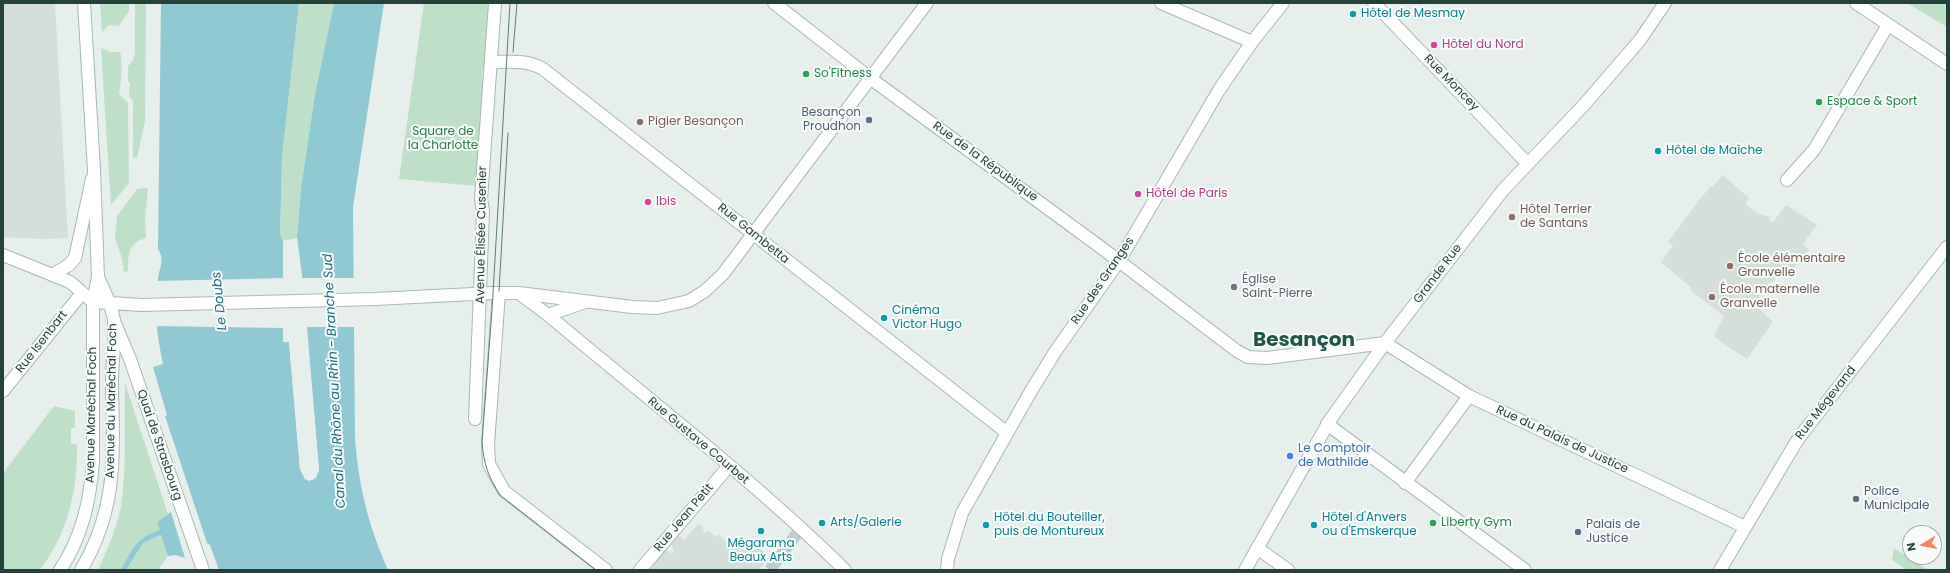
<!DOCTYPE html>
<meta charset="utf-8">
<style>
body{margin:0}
#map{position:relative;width:1950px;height:573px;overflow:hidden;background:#e6efeb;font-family:Poppins,sans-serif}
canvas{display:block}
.frame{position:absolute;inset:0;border:4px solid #24423a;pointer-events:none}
.north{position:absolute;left:1902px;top:525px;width:40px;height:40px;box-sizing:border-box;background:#f7fbf9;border:1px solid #a3b1ad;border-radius:50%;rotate:260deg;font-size:11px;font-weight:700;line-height:16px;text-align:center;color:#24423a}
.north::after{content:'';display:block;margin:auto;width:14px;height:18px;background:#f4845f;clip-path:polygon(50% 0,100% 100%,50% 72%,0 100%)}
</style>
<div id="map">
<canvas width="1950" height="573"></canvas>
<div class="frame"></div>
<div class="north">N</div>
</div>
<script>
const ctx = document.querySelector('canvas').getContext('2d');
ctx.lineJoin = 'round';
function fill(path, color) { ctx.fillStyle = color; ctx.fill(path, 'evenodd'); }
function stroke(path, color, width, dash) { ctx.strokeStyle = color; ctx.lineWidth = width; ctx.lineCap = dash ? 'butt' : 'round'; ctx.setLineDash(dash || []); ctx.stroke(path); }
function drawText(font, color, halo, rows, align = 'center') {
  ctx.font = font + ' Poppins,sans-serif'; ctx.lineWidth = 4; ctx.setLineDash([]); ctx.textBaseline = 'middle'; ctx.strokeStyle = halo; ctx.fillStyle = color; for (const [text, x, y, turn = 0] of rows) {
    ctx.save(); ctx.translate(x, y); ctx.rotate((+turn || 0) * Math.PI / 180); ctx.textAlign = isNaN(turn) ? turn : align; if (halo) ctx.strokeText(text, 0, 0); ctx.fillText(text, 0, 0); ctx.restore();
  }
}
fill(new Path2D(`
 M 3,3 L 55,3 L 68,238 L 43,239 L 3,237 Z
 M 1723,175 L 1749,198 L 1745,204 L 1758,214 L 1770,217 L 1769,221 L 1773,222 L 1786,205 L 1817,225 L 1803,244 L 1809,250 L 1785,279 L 1779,275 L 1772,282 L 1770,281 L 1754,304 L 1773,322 L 1747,359 L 1714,337 L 1724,316 L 1690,290 L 1692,288 L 1661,262 L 1673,246 L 1668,242 L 1697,203 L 1710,187 L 1712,187 Z
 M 699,523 L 704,528 L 702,530 L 706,533 L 708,531 L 716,537 L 718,534 L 729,544 L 735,538 L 747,548 L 752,542 L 763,551 L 766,560 L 759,570 L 648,570 L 666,549 L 672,554 L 674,551 L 671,544 L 678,535 L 684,540 Z`), '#d4dfda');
fill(new Path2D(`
 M 100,3 L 129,3 L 129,11 L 119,26 L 109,25 L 102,32 Z
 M 135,3 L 146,3 L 145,121 L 137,158 L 133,158 L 133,101 L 129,96 L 130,83 L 128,81 L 128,66 L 133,60 L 135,53 Z
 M 299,3 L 334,3 L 315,94 L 301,188 L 297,238 L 283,241 L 280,235 L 282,157 Z
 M 424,3 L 489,3 L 485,67 L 483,67 L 482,77 L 484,77 L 477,186 L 399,179 Z
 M 1907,3 L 1947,3 L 1947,27 Z
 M 101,48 L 110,52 L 120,52 C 123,60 121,85 119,94 L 128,103 L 129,183 L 111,205 Z
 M 145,188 L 148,189 L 145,217 L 146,238 C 128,243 128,254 128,271 L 124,272 L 121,255 L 115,239 L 117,216 L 137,189 Z
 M 125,383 L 168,514 L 157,522 L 160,530 C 136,537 132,550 121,570 L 98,570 C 107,550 117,528 121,506 C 127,466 124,424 125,383 Z
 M 54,406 L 75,411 L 75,428 L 71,428 L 71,444 L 77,444 C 78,489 68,533 40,570 L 3,570 L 3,473 Z
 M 162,535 L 168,556 L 160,567 L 161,570 L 126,570 L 143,543 Z
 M 1894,548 L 1928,570 L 1907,570 L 1892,560 Z`), '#bfe0c8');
fill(new Path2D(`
 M 161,3 L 299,3 L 282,157 L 280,234 L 283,241 L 283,342 L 289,342 L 300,469 L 305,479 L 313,480 L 319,470 L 302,276 L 297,238 L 301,188 L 315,94 L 334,3 L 384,3 L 353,207 L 355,438 C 359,488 368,524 388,570 L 219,570 L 210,545 L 207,543 L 165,416 L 167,415 L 153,367 L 163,364 C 157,336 153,307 158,278 C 160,266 165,261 158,249 Z
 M 171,512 L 185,558 L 176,555 L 168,556 L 161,535 L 143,543 L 126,570 L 121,570 C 132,550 136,537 160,530 L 157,522 Z`), '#8ec9d4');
fill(new Path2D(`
 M 295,238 L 297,238 L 302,278 L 355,278 L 356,327 L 307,327 L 319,470 L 316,478 L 309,481 L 305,479 L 300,469 L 289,342 L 283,342 L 283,328 L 154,326 L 156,281 L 284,278 L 283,241 L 285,240 L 285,340 L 291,341 L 302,468 L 306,477 L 312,478 L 317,470 L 300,276 Z`), '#e6efeb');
stroke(new Path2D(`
 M 770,570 L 801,528`), '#bfccc8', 12, [12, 6]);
const minor = new Path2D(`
 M 774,3 L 870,78 L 1099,246 L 1237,351 L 1248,357 L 1267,358 L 1385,343
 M 1161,3 L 1252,42
 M 1374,3 L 1527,163
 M 1856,3 L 1947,64
 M 491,62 C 510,62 526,59 543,69 L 1006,432
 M 1787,180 L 1814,150 L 1888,25
 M 3,255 L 70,282 L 93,302 L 142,305 L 375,299 L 493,293 L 519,293 L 632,307 L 657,308 L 689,301 L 705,291 L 723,274 L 927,3
 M 52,275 L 69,265 L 75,258 L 92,179
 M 499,293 L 488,444 L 489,464 L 504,491 L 606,570
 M 520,294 L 548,315 C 648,399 752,479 845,570
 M 548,315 L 585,302
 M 114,321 L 130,359 L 203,570
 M 1385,343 L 1469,396 L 1745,527
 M 3,391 L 82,293
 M 475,419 L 483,211 L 481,199 L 495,3
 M 1327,424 L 1525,570
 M 1405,483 L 1469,396
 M 1257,548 L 1288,570
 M 640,570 L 729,466
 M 947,570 L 948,559 L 962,513 L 1031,391 L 1055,352 L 1119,261 L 1219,90 L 1252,42 L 1283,3
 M 1245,570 L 1330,420 L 1385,343 L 1503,190 L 1583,106 L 1640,40 L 1665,3
 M 1720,570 L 1798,439 L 1947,247`);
const secondary = new Path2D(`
 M 60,570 C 82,537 90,501 93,462 L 93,302 L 98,277 L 94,170 L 84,3
 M 81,570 C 119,506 113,451 112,381 C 112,361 116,339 114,320 C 112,305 104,291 98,277`);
stroke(minor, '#a8b8b2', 14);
stroke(secondary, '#a4bbb3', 14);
stroke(minor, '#fff', 12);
stroke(secondary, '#fff', 12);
stroke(new Path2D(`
 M 510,3 L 492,310 L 482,442 C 484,465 488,476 500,495 L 596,570
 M 513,52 L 517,3
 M 499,291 L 508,133`), '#5f7d75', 1);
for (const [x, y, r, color] of [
 [1353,14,4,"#0f9aa8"],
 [1434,45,4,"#d1479c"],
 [806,74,4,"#2e9e5b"],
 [1819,102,4,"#2e9e5b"],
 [869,120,4,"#5c6f8a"],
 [640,122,4,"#8d6e63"],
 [1658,151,4,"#0f9aa8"],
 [1138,194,4,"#d1479c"],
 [648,202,4,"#d1479c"],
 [1512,217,4,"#8d6e63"],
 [1730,266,4,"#8d6e63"],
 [1234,287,4,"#6b7280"],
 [1712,297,4,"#8d6e63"],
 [884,318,4,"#0f9aa8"],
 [1290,456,4,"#3f7fe0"],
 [1856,499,4,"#5c6f8a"],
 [822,523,4,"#0f9aa8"],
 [1433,523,4,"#2e9e5b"],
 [986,525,4,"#0f9aa8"],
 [1314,525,4,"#0f9aa8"],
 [761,531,4,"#0f9aa8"],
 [1578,532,4,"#5c6f8a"]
]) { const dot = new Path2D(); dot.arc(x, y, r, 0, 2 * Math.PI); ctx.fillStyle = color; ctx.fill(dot); stroke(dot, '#f7fbf9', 1.5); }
drawText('12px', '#0d838f', '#f7fbf9', [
 ["Hôtel de Mesmay",1361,14],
 ["Hôtel de Maîche",1666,151],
 ["Cinéma",892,311],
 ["Victor Hugo",892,325],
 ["Hôtel du Bouteiller,",994,518],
 ["puis de Montureux",994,532],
 ["Hôtel d'Anvers",1322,518],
 ["ou d'Emskerque",1322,532],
 ["Arts/Galerie",830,523],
 ["Mégarama",761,544,"center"],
 ["Beaux Arts",761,558,"center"]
], 'left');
drawText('12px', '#b23c85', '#f7fbf9', [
 ["Hôtel du Nord",1442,45],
 ["Hôtel de Paris",1146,194],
 ["Ibis",656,202]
], 'left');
drawText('12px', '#27864d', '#f7fbf9', [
 ["So'Fitness",814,74],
 ["Espace & Sport",1827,102],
 ["Liberty Gym",1441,523]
], 'left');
drawText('12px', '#24423a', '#f7fbf9', [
 ["Rue Moncey",1451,83,46],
 ["Rue de la République",985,162,36],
 ["Rue Gambetta",753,234,39],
 ["Avenue Élisée Cusenier",482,235,-89],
 ["Grande Rue",1438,274,-53],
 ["Rue des Granges",1103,281,-56],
 ["Rue Isenbart",42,342,-52],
 ["Avenue du Maréchal Foch",112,401,-89],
 ["Rue Mégevand",1826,403,-52],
 ["Avenue Maréchal Foch",92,415,-89],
 ["Rue du Palais de Justice",1562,440,25],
 ["Rue Gustave Courbet",698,441,40],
 ["Quai de Strasbourg",159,445,71],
 ["Rue Jean Petit",684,518,-50]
]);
drawText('12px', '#4e5e75', '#f7fbf9', [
 ["Besançon",861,113,"right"],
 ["Proudhon",861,127,"right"],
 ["Police",1864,492],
 ["Municipale",1864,506],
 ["Palais de",1586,525],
 ["Justice",1586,539]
], 'left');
drawText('12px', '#785e54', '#f7fbf9', [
 ["Pigier Besançon",648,122],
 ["Hôtel Terrier",1520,210],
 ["de Santans",1520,224],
 ["École élémentaire",1738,259],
 ["Granvelle",1738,273],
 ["École maternelle",1720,290],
 ["Granvelle",1720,304]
], 'left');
drawText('12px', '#2d7a4b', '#f7fbf9', [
 ["Square de",443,132],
 ["la Charlotte",443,146]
]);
drawText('12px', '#5b616d', '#f7fbf9', [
 ["Église",1242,280],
 ["Saint-Pierre",1242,294]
], 'left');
drawText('12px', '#366cbe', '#f7fbf9', [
 ["Le Comptoir",1298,449],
 ["de Mathilde",1298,463]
], 'left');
drawText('italic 13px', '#1c6f80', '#f7fbf9', [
 ["Le Doubs",220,301,-96],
 ["Canal du Rhône au Rhin - Branche Sud",335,381,-93]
]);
drawText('bold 20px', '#1f5548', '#f7fbf9', [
 ["Besançon",1304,341]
]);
</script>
